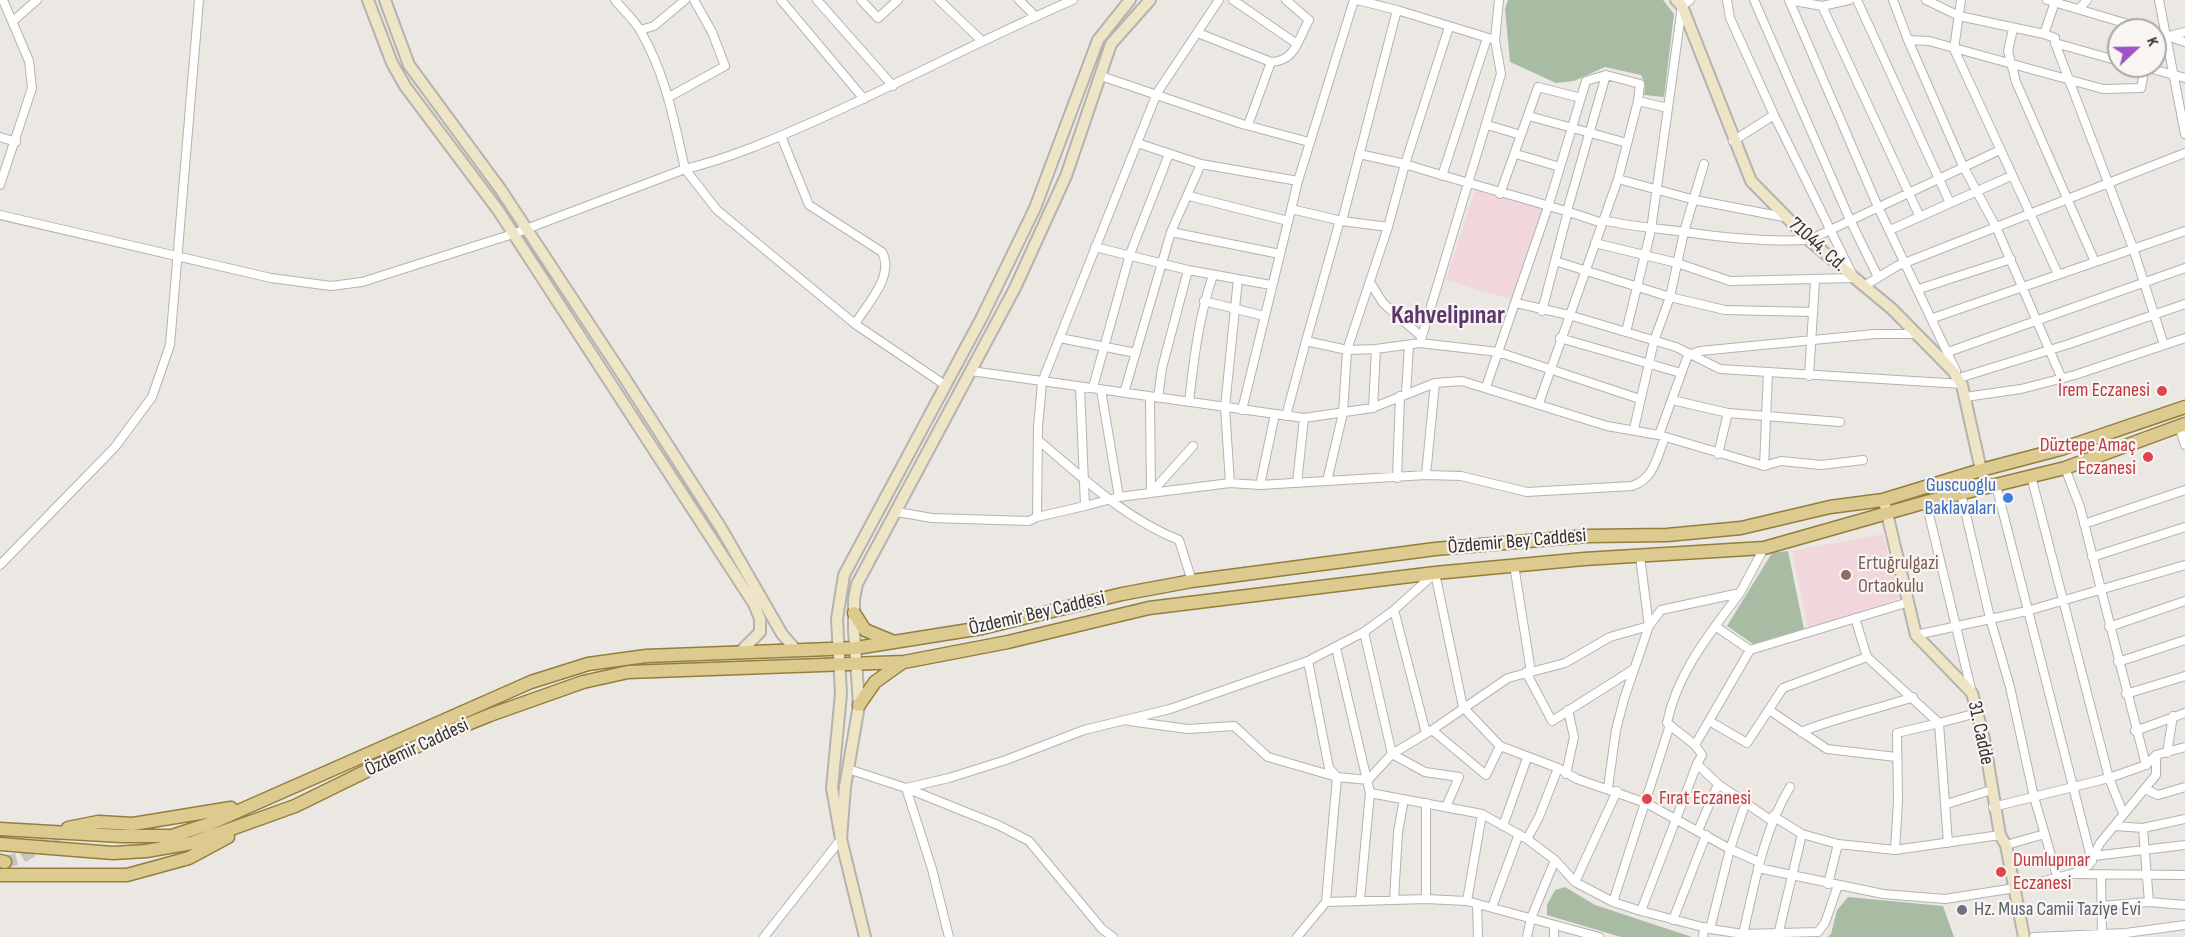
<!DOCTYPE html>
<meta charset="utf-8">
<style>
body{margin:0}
#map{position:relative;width:2185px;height:937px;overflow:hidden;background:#ebe8e4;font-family:"Sofia Sans Condensed",sans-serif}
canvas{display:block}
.north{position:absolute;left:2107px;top:18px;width:60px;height:60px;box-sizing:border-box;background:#f8f5f2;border:2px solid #a9a7a5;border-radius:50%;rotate:68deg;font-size:16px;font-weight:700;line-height:24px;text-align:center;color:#333231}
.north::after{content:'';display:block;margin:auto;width:21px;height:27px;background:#9f53c4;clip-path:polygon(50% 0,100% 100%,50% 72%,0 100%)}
</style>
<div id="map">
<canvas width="2185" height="937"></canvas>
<div class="north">K</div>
</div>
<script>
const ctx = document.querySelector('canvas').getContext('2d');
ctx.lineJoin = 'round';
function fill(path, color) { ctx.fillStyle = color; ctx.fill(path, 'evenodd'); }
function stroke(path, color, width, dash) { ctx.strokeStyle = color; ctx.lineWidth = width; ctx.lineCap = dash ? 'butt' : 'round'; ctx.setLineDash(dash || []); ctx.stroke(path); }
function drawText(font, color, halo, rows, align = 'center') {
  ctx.font = font + ' "Sofia Sans Condensed",sans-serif'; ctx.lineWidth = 4.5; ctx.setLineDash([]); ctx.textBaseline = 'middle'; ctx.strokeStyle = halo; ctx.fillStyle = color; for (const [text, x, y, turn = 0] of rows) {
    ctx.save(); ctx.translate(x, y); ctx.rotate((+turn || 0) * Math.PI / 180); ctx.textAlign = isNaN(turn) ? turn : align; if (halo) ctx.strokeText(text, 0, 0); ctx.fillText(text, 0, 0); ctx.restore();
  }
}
fill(new Path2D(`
 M 1475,190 L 1542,209 L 1513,300 L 1446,280 Z
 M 1883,534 L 1900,598 L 1808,628 L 1792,551 Z`), '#f1d7dc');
fill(new Path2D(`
 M 1508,0 L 1663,0 L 1674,14 L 1664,97 L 1644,95 L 1645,84 L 1641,75 L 1605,67 L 1574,81 L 1556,83 L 1510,62 L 1505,9 Z
 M 1788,551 L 1804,629 L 1753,644 L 1727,626 L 1772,553 Z
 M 1565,887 L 1595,905 L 1692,937 L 1621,937 L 1547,915 L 1547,905 L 1555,890 Z
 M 1848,897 L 1943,906 L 1954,937 L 1827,937 L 1831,934 L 1837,910 Z`), '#a7bca2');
stroke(new Path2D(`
 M 5,862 L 21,858 L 64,831`), '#c6c4c0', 12, [12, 6]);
const street = new Path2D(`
 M 615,0 C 623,10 635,20 641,32 C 666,75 674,121 685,169 C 731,158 774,139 817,120 C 903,82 986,37 1073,0
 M 781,0 L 864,99
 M 817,0 L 893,86
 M 861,0 L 878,18 L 898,0
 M 939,0 L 981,40
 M 1019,0 L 1035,16
 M 1233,0 L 1297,44
 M 1357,0 L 1397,10
 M 1754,0 L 1850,220 L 1878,277
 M 1789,0 L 1878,207 L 1956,371
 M 1789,0 L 1822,6 L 1849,0
 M 1857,0 L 1950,203
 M 1893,0 L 1908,40 L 1963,166 L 1997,229 L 2062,379
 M 1926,0 L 1959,16 L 2044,34 L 2055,38 L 2055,43 L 2119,61
 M 1961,0 L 1954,49 L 2058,274
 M 2047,0 L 2148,30
 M 2159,0 L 2185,134
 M 1822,6 L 1920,217
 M 2079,9 L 2087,0
 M 13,21 L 37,0
 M 2013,29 L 2008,51 L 2016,82 L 2095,262
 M 640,30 L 654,26 L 685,0
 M 2155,32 L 2185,42
 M 1198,33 L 1271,62 C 1296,61 1298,39 1309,20 L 1286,0
 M 2044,34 L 2055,2
 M 2169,36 L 2185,32
 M 1908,40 L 1929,41 L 2103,89 L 2141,88 L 2145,67
 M 2055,43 L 2133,248 L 2164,345
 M 2141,66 L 2185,78
 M 1101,76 L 1242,124 L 1309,142
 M 669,97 L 725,66 L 712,32 L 694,0
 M 1529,116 L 1627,143
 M 1248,125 L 1271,62
 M 1487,125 L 1521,135
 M 781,136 L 809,205 L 882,252 C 895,276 867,304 855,324
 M 0,137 L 16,142
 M 1733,141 L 1774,115
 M 1137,143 L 1201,164 L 1298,181
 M 1359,154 L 1405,164 L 1449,27
 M 1516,154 L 1560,167
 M 1442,176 L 1487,38
 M 1618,179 L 1695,200 L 1784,217
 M 0,185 L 32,88 L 29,61 L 3,0
 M 1500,194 L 1538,87 L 1581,98
 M 1189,196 L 1288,221
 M 1291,209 L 1342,221 L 1388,227 L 1405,164 C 1470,185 1537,200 1602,223
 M 1567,211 L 1606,75
 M 0,215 L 271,278 L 331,286 L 362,282 L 513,234 L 685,169 L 717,210 L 855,324 L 945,385
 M 1603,220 C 1631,227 1657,228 1685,232 C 1726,238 1768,242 1809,240 L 2000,150
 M 1342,221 L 1397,10 L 1495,40
 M 1890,230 L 2011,176
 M 1171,232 L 1280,254
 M 1595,243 L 1677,263 L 1730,281 L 1854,278 L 1774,115 L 1730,18 L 1727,0
 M 1095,247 L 1188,270 L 1271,285
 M 1555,261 L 1670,297 L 1725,310 L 1813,312
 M 1370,282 L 1383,303 L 1422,337
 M 1864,286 L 1897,266 L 2185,153
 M 1919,289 L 2011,259
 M 1204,301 L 1264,316
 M 1516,303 L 1569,315 L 1676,347 L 1720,369 L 1962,384
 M 1542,311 L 1568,211
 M 1933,318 L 2185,231
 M 1626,332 L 1651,230 L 1668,108
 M 1060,338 L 1136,353
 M 1560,338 L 1681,373
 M 1306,341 L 1340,220
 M 1420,343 L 1501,74 L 1495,40 L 1499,0
 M 1948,352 L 2185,268
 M 971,371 L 1304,418 L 1372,408 L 1435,383 L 1462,381 L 1607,426 L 1659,435 L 1764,466 L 1781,461 L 1821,465 L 1863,460
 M 1809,376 L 1815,281
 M 1959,378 L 2069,344 L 2185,304
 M 1093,387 L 1130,254 L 1169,154
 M 1486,387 L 1549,204 L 1586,81 L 1606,75 L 1640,84 L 1638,101
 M 1101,390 L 1119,497
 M 1124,393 L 1171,232 L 1201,164
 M 1406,393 L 1409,345
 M 1150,397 L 1151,493
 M 1965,397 L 2021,389 L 2075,375 L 2185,338
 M 1158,398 L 1162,368 L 1188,270
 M 1672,400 L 1728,413 L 1840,422
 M 1189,402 C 1194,358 1199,316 1213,275
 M 1539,403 L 1618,179 L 1638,101 L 1668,108 L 1682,6 L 1690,0
 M 1373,408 L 1376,349
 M 1242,410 L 1298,181 L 1354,0
 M 1286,416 L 1306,341 L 1347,350 L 1376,349 L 1420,343 L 1498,352 L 1640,399
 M 2179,426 L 2185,445
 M 1634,429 L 1654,341 L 1670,297 L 1684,232 L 1704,164
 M 1659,435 L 1688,355 L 1700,351 L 1875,334 L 1916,334
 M 1038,440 C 1082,477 1124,518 1179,540 L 1192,581
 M 1718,454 L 1728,413
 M 1764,466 L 1768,372
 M 2065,468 L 2080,507 L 2146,765
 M 1426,475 L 1435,383
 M 2031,476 L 2109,778 L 2123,813
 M 1397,478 L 1400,396
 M 1327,481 L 1343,413 L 1347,350 L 1388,227
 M 1230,483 L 1225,407 L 1238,279
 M 1297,483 L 1304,418
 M 1260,485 L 1275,414
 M 1996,485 L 2092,861
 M 1151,493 L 1193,446
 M 1961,493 L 1990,618 L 2010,687 L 2034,797 L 2057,876
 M 1926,502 L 1972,693
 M 1085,506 L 1119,497 L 1230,483 L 1260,485 L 1426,475 L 1461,476 L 1527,492 L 1632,486 C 1654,479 1657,457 1665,437
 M 897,512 L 932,518 L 1029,521 L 1037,517 L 1038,427 L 1042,382 L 1157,93 L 1219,0
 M 1037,517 L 1085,506 L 1080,387
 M 2084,524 L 2185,490
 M 2092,557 L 2185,527
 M 0,565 L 115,447 L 152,397 L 170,345 L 199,0
 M 1514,565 L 1531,672
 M 1435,573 L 1463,707 L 1500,746 L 1558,768 L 1577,779 L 1646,803 L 1730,849 L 1759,862
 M 1740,593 C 1710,633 1677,673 1667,723 L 1695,745 L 1702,755 L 1697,764 L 1718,784 L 1772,821
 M 1394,610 L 1426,733
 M 1855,618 L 1867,657 L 1939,723 L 1977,713
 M 1715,626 L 1750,650
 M 2109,627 L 2185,601
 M 1364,632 L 1392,754 L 1425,772 L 1459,777 L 1446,807
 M 1916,635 L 2027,611 L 2185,565
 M 1336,648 L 1370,793 L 1360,900
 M 1308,661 L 1329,768 L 1336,776
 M 2118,662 L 2185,640
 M 1526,672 L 1552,721 L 1634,669
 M 2126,694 L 2185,676
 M 1769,710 L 1827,749 L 1896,757
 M 1129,721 L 1188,729 L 1234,726 L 1268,757 L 1337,777
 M 1711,722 L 1747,743 L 1783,688 L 1867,657
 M 1432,730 L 1486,775 L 1500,746
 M 2135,731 L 2185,713
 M 1801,732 C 1838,717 1875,710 1913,697
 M 1695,745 L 1750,650 L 1909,602
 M 2167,753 L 2173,716
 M 848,769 L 906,788 L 998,825 L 1029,841 L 1102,929 L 1113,937
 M 1566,774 L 1574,737 L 1568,710
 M 1368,780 L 1392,754 L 1432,730 L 1508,678 L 1565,663 L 1610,637 L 1649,626 L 1661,610 L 1740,593 L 1764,548
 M 1368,780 L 1337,777 L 1326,902 L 1426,899 L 1467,901 L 1599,937
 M 1608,788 L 1616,730 L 1624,699 L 1649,626 L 1640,557
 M 2145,789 L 2158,795 L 2185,787
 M 1370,793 L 1482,814 L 1527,839 L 1555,860 L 1575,882 L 1613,902 L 1641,911 L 1710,929 L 1743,934 L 1818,932 L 1825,923 L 1838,885
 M 1426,803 L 1426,899
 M 1947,804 L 1991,790
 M 1993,807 L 2109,778 L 2146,765 L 2156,755 L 2185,747
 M 1773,816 L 1802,834 L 1838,844 L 1828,884
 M 1503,826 L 1527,758
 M 2115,826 L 2143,828 L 2185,819
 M 2143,828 L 2149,902
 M 1698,831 L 1718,784
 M 1527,839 L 1539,817 L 1558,768
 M 1838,844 L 1895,850 L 2000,835
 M 2006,845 L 2045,834
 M 1895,850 L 1898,801 L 1897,733 L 1939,723 L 1948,843
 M 2094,856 L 2185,845
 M 1758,868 L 1883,894 L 1945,899 L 2015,888 L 2072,874 L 2089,865 L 2100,843 L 2156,775 L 2156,755
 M 2073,874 L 2185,875
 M 2101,875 L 2102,933
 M 1575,882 L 1617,791
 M 1394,900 L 1398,832 L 1404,799
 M 1467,901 L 1482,814
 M 1613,902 L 1670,725
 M 1477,904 L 1478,937
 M 2101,906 L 2149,902 L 2185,905
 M 1492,907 L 1519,834
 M 1641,911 L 1697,764
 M 1673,920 L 1706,835
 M 1710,929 L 1730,849 L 1746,802
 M 1743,934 C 1755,883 1763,832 1790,787
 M 1778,935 L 1802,834
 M 764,937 L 841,839
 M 949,937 L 932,869 L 906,788 L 949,778 L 1006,760 L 1084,730 L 1170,709 L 1308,661 L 1364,632 L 1394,610 L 1434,574
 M 1297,937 L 1326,902
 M 1527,937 L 1531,918 L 1555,860
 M 1554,937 L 1554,926
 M 1703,937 L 1704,927
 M 2034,937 L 2126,933 L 2185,925`);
const secondary = new Path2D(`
 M 368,0 L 392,63 L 405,86 L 498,210 L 754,604 L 760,619 L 760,632 L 741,651
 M 385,0 L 409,65 L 501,190 L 624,377 L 721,528 L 782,634 L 796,650
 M 1130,0 L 1098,40 L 1035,208 L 982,317 L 844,575 L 837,619 L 841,694 L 832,788 L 841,839 L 845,787 L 859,705 L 854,631 L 854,599 L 857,584 L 1015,288 L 1066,176 L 1111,44 L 1150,0
 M 1676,0 L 1682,6 L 1751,181 L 1809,240 L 1892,309 L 1953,371 L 1962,385 L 1981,470
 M 1885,505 L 1916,635 L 1972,693 L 1984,739 L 2000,835 L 2006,845 L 2024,937
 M 841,839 L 865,937`);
const primary = new Path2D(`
 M 854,613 L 865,630 L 894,642
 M 859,705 L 875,682 L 903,662
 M 68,828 L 98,822 L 133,824 L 231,808
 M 0,829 L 121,836 L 172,836 L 209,824 L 531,682 L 588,664 L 646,656 L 856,648 L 982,628 L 1122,594 L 1192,581 L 1435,549 L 1587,536 L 1667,535 L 1741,528 L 1830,507 L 1883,500 L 1981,470 L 2061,449 L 2185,407
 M 0,844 L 113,853 L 146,851 L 192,843 L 295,806 L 438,736 L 490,715 L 583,682 L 628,672 L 904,662 L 1008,642 L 1149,608 L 1435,573 L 1584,559 L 1764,548 L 1926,502 L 2065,468 L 2185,424
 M 0,861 L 5,862
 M 0,875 L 127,875 L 189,858 L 228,837`);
stroke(street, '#b5b2af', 10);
stroke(secondary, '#b5b2af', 14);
stroke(primary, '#937e3d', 15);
stroke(street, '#fff', 8);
stroke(secondary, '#eee5c7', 10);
stroke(primary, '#ddca8f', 12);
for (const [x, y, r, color] of [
 [2162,391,6,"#e0444e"],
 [2148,457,6,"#e0444e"],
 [2008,498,6,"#3f7fe0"],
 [1846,575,6,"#8d6e63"],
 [1647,799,6,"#e0444e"],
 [2001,872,6,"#e0444e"],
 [1962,910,6,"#6b7280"]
]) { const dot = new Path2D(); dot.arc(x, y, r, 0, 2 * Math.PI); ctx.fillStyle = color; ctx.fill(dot); stroke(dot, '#f8f5f2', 2); }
drawText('20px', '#333231', '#f8f5f2', [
 ["71044. Cd.",1817,245,42],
 ["Özdemir Bey Caddesi",1517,542,-5],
 ["Özdemir Bey Caddesi",1037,614,-13],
 ["31. Cadde",1980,733,78],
 ["Özdemir Caddesi",417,748,-25]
]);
drawText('20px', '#be3a42', '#f8f5f2', [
 ["İrem Eczanesi",2150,391],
 ["Düztepe Amaç",2136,446],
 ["Eczanesi",2136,469],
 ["Fırat Eczanesi",1659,799,"left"],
 ["Dumlupınar",2013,861,"left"],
 ["Eczanesi",2013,884,"left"]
], 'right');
drawText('20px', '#366cbe', '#f8f5f2', [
 ["Guscuoglu",1996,486],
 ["Baklavaları",1996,509]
], 'right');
drawText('20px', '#785e54', '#f8f5f2', [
 ["Ertuğrulgazi",1858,564],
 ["Ortaokulu",1858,587]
], 'left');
drawText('20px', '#5b616d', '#f8f5f2', [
 ["Hz. Musa Camii Taziye Evi",1974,910]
], 'left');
drawText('bold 26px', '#5c376f', '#f8f5f2', [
 ["Kahvelipınar",1448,316]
]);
</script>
